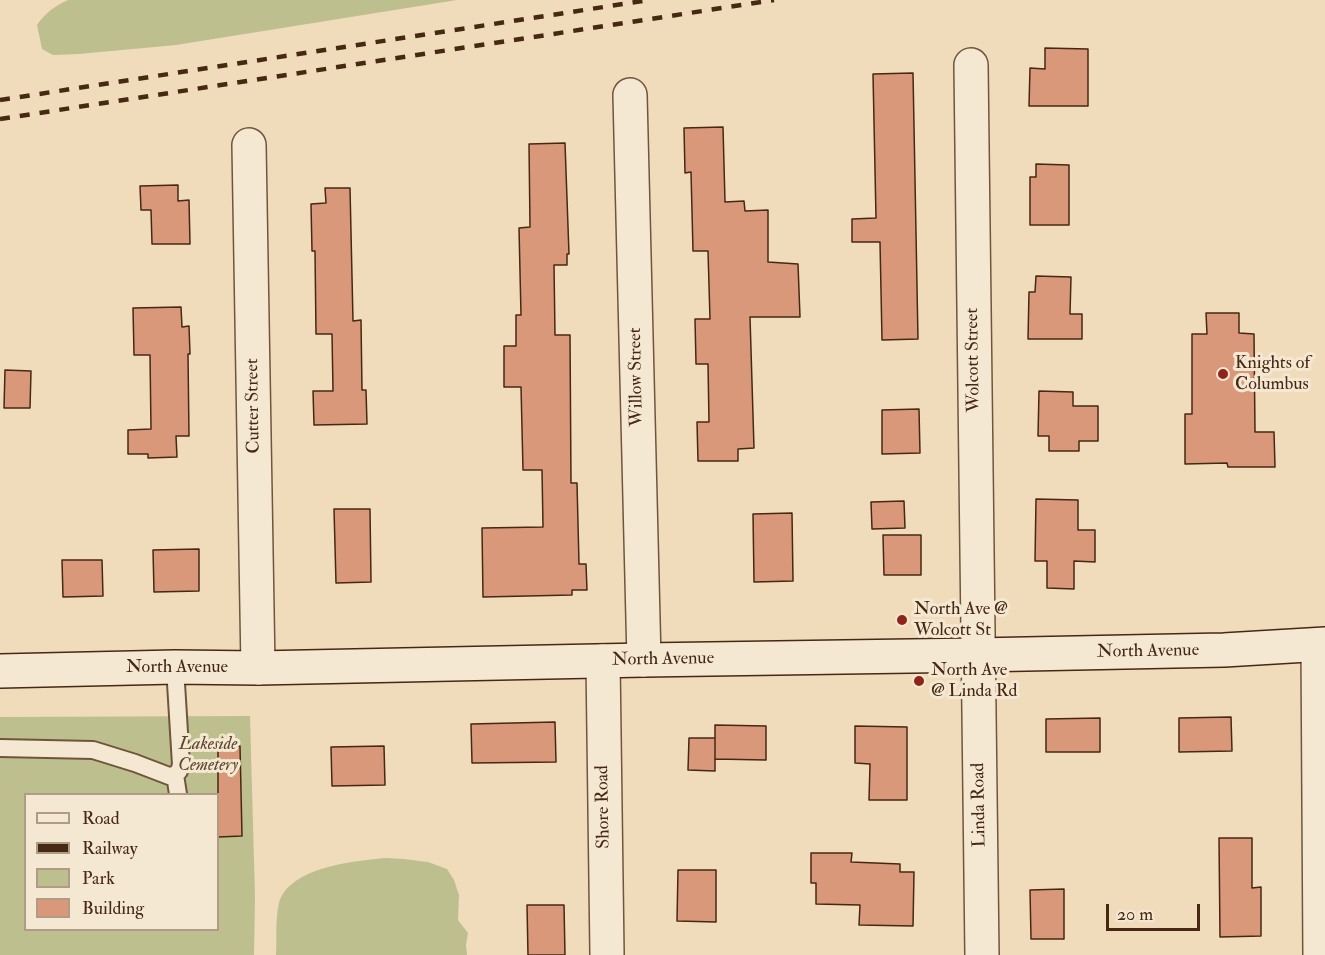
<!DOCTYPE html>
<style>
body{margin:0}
#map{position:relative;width:1325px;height:955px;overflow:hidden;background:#f0dcbb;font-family:"IM FELL Double Pica",serif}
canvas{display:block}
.legend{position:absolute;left:24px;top:793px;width:195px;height:138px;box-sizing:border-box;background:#f5e8d3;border:2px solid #af9b86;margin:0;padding:8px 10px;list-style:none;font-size:18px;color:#462813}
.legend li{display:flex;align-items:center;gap:12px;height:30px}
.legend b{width:30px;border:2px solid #af9b86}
.scale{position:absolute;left:1106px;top:904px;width:94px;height:27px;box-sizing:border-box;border:3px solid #462813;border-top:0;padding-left:8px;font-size:18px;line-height:21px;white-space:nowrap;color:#462813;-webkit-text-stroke:4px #f5e8d3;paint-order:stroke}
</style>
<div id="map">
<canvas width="1325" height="955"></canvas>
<ul class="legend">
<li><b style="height:8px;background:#f5e8d3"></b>Road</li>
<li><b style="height:8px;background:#462813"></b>Railway</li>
<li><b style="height:16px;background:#bdbf8e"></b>Park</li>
<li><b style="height:16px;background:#da987a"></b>Building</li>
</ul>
<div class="scale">20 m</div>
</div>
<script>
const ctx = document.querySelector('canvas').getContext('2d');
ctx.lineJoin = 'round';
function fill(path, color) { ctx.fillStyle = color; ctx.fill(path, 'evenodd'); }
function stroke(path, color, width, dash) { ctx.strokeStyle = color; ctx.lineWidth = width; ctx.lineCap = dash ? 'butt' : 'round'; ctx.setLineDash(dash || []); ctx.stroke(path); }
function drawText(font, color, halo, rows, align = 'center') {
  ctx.font = font + ' "IM FELL Double Pica",serif'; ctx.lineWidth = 6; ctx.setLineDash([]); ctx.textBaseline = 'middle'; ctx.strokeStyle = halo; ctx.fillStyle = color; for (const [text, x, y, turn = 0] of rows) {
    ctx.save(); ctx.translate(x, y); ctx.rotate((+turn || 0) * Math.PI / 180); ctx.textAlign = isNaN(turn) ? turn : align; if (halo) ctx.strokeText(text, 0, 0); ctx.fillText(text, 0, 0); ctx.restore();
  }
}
fill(new Path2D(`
 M 68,0 L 457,0 L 176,45 L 79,54 L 53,55 L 42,49 L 37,25 C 45,13 55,6 68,0 Z
 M 250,716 L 255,897 L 254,955 L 0,955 L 0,717 ZM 26,794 L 218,794 L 218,930 L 26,930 Z
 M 386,858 L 404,859 L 428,862 L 447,869 L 454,880 L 459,895 L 458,920 L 468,933 L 466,945 L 467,955 L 276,955 C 277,939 275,919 279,903 C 289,867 354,861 386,858 Z`), '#bdbf8e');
const building = new Path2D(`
 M 1045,48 L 1088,49 L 1088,106 L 1029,106 L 1030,68 L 1045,69 Z
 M 913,73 L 918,339 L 882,340 L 880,242 L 852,242 L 852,219 L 876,218 L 873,74 Z
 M 723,127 L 725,202 L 744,201 L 745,211 L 768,210 L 768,262 L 798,264 L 800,317 L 750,317 L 754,448 L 738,449 L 738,461 L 698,461 L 697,422 L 709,422 L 708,364 L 696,364 L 695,319 L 710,319 L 708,251 L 693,251 L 691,172 L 685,173 L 684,128 Z
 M 565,143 L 569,254 L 567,254 L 567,265 L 554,265 L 555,335 L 570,335 L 571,483 L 577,483 L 579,564 L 586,564 L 587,590 L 572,590 L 572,595 L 483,597 L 482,528 L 543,527 L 542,470 L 523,470 L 521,387 L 504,387 L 504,346 L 516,346 L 516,315 L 521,315 L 519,228 L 530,227 L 529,144 Z
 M 1036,164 L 1069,165 L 1069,225 L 1030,225 L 1030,177 L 1036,177 Z
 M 178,185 L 178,201 L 189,200 L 190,244 L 152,244 L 151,210 L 141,210 L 140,186 Z
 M 325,188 L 350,188 L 353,321 L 361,320 L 362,390 L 366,390 L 367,424 L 314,425 L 313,391 L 333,391 L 332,334 L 316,334 L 315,251 L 312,251 L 311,204 L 326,203 Z
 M 1036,276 L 1071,277 L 1070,314 L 1082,314 L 1082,339 L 1028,339 L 1029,292 L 1035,292 Z
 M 181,307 L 182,327 L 189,326 L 190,354 L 188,354 L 189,436 L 176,436 L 177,457 L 148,458 L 148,454 L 128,454 L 128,430 L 151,429 L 150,355 L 134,355 L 133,308 Z
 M 1206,313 L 1239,313 L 1239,333 L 1254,334 L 1255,432 L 1274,432 L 1275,467 L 1228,467 L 1227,463 L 1185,464 L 1185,414 L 1192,414 L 1192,334 L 1207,334 Z
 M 5,370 L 31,371 L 30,408 L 4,408 Z
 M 1039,391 L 1073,392 L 1073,406 L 1098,406 L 1098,441 L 1079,441 L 1079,451 L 1049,451 L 1049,436 L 1038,436 Z
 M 919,409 L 920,453 L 882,454 L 882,410 Z
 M 1036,499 L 1078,500 L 1078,530 L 1095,530 L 1095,562 L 1074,561 L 1074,589 L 1047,588 L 1047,561 L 1035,561 Z
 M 904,501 L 905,528 L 872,529 L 871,502 Z
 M 334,509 L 370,509 L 371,582 L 336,583 Z
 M 792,513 L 793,581 L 754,582 L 753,514 Z
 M 883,535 L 921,535 L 921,575 L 884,575 Z
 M 199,549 L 199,591 L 154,592 L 153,550 Z
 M 62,560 L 102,560 L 103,596 L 63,597 Z
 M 1231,717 L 1232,751 L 1179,752 L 1179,718 Z
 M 1100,718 L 1100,752 L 1046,752 L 1046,719 Z
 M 555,722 L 556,762 L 472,763 L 471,724 Z
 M 715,725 L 766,726 L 766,760 L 715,759 Z
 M 855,726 L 907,727 L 907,800 L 869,800 L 870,764 L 855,763 Z
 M 689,738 L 715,738 L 715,771 L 688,770 Z
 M 218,746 L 240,746 L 242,836 L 218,837 Z
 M 384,746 L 385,785 L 332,786 L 331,747 Z
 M 1219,838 L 1252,838 L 1252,888 L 1261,887 L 1261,936 L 1220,937 Z
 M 811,853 L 852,853 L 851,862 L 900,864 L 900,872 L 914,872 L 913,926 L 859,925 L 860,905 L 816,904 L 816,883 L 811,883 Z
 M 678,870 L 716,870 L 716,922 L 677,921 Z
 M 1064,889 L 1064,939 L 1031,939 L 1030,890 Z
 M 527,905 L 564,905 L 565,955 L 528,955 Z`);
fill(building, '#da987a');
stroke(building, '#462813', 1.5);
const lane = new Path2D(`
 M 0,748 L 93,750 L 135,763 L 169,776 L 175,775 L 179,771 L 181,765 L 175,667
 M 175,775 L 178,794`);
const street = new Path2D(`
 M 971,65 L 982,955
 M 630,95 L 644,660
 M 249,145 L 258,668
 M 1318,645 L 1320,955
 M 603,661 L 607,954`);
const secondary = new Path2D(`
 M 0,671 L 175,667 L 258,668 L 644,660 L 977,655 L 1224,650 L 1325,644`);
stroke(lane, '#70553d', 20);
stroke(street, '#70553d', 36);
stroke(secondary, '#462813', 36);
stroke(lane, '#f5e8d3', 16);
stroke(street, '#f5e8d3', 33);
stroke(secondary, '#f5e8d3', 33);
stroke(new Path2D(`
 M 0,100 L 649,0
 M 0,119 L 774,0`), '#462813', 4.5, [10, 10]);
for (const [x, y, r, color] of [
 [1223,374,6,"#8f2418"],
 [902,620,6,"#8f2418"],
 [919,681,6,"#8f2418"]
]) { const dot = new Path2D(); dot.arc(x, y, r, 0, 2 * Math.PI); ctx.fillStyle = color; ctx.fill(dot); stroke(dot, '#f5e8d3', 2); }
drawText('18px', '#462813', '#f5e8d3', [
 ["Wolcott Street",974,360,-91],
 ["Willow Street",637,377,-91],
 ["Cutter Street",254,406,-91],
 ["North Avenue",1148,652,-1],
 ["North Avenue",663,660,-1],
 ["North Avenue",177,668],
 ["Linda Road",980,805,-91],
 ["Shore Road",604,807,-91]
]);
drawText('18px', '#462813', '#f5e8d3', [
 ["Knights of",1235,364],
 ["Columbus",1235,385],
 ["North Ave @",914,610],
 ["Wolcott St",914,631],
 ["North Ave",931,671],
 ["@ Linda Rd",931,692]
], 'left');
drawText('italic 18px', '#5e462c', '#f5e8d3', [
 ["Lakeside",208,745],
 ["Cemetery",208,766]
]);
</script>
